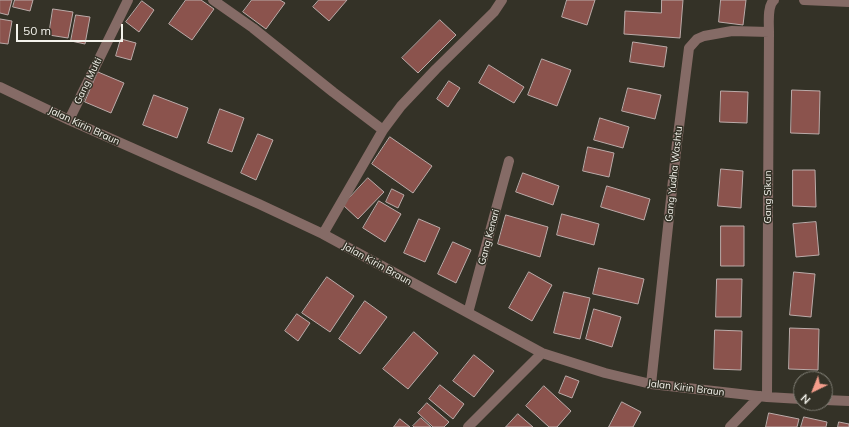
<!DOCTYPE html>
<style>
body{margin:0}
#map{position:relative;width:849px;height:427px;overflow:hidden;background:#343227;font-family:Mulish,sans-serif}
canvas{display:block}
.north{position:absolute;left:793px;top:371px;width:40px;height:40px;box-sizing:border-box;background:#343227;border:1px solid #817f76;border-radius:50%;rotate:223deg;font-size:11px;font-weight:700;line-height:16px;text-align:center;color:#f4f3ec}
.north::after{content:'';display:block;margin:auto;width:14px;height:18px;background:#f49d8b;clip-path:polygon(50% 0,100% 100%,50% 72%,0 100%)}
.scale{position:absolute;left:16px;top:24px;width:107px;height:18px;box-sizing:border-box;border:2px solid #f4f3ec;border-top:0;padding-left:5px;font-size:12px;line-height:14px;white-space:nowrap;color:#f4f3ec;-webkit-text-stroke:3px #343227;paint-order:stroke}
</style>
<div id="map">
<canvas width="849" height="427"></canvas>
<div class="north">N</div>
<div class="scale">50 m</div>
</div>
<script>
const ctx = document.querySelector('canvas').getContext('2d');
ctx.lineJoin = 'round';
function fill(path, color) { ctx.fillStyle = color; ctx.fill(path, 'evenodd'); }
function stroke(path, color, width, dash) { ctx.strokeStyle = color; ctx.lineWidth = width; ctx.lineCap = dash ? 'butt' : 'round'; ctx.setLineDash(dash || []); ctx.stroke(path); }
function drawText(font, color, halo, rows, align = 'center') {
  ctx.font = font + ' Mulish,sans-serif'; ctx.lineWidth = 3; ctx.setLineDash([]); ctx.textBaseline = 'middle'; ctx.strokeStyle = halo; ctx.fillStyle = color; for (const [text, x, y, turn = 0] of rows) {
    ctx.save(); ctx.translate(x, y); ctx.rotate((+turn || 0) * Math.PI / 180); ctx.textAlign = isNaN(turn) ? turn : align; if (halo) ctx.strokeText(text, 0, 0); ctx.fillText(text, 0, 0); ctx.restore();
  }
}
const building = new Path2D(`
 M 0,0 L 12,0 L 8,15 L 0,13 Z
 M 15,0 L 33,0 L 30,11 L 13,7 Z
 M 186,0 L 201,0 L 214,9 L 192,40 L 169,24 Z
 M 252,0 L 280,0 L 285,3 L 266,29 L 243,12 Z
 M 319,0 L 347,0 L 329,21 L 313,7 Z
 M 567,0 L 595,0 L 587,25 L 562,17 Z
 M 662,0 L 683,0 L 680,38 L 624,34 L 625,11 L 661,13 Z
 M 721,0 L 746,0 L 743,25 L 719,22 Z
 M 142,1 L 154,10 L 139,32 L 126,22 Z
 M 53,9 L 73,12 L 68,38 L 49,35 Z
 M 76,15 L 90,17 L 85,44 L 71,41 Z
 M 0,19 L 12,21 L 8,44 L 0,43 Z
 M 440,20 L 456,35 L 418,73 L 402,58 Z
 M 121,39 L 136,43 L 131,60 L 116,56 Z
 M 633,42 L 667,47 L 664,67 L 630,62 Z
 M 542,59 L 571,70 L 557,106 L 528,95 Z
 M 489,65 L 524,87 L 514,103 L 479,83 Z
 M 98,72 L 124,83 L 111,113 L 85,102 Z
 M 449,81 L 460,88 L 448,107 L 437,99 Z
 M 628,88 L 661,95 L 655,119 L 622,111 Z
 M 792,90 L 820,91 L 819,134 L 791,133 Z
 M 721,91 L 748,92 L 747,123 L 720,122 Z
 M 154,95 L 188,108 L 177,138 L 143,125 Z
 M 220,109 L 244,118 L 232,152 L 208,143 Z
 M 600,118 L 629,127 L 623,148 L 594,140 Z
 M 258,134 L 273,140 L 256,180 L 241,173 Z
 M 390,137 L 432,166 L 413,193 L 372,164 Z
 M 588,147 L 614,153 L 609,177 L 583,171 Z
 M 721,169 L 743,171 L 741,208 L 718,206 Z
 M 793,170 L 815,170 L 816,207 L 793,206 Z
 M 523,173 L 559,186 L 553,205 L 516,192 Z
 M 368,178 L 384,192 L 358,219 L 343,205 Z
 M 607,186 L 650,199 L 644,220 L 601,207 Z
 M 392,189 L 404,195 L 398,208 L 386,202 Z
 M 379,201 L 401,214 L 385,242 L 363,228 Z
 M 562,214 L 599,224 L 594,245 L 557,235 Z
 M 506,215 L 548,227 L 540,257 L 498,244 Z
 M 419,219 L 440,228 L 425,262 L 404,253 Z
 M 816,222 L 819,255 L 796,257 L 793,224 Z
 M 721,226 L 744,226 L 744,266 L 721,266 Z
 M 453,242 L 471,250 L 456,283 L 438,274 Z
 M 599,268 L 644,279 L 638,304 L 593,294 Z
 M 529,272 L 552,285 L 532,321 L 509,308 Z
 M 794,272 L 815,274 L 811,317 L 790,315 Z
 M 327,277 L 354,296 L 330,332 L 302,313 Z
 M 717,279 L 742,279 L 741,317 L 716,317 Z
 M 564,292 L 590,298 L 580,339 L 554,333 Z
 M 365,301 L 387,317 L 360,354 L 339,339 Z
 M 594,309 L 621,317 L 612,347 L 586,339 Z
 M 297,314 L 310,323 L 298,341 L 285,331 Z
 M 790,328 L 819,329 L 818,370 L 789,369 Z
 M 715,330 L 742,331 L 741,370 L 714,369 Z
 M 414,332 L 438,353 L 408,389 L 383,369 Z
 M 474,355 L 494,371 L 474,397 L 453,381 Z
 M 566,376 L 579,381 L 572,398 L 559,393 Z
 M 440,385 L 464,404 L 453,419 L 429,399 Z
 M 544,386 L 571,411 L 557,427 L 549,427 L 526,406 Z
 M 622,402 L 641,412 L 633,427 L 609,427 Z
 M 427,403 L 449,422 L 444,427 L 433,427 L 418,413 Z
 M 769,413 L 799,419 L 797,427 L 766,427 Z
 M 518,414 L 533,427 L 506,427 Z
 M 804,417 L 827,422 L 826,427 L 801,427 Z
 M 421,418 L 431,427 L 414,427 L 413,426 Z
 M 400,419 L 410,427 L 394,427 Z
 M 839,422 L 849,424 L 849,427 L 838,427 Z`);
fill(building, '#8b534d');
stroke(building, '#bbaba9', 1);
stroke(new Path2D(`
 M 213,0 L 253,28 L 333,92 L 383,130
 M 804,0 L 849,2
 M 0,87 L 69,120 L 259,204 L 323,234 L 542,353 L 605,373 L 651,384 L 767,397 L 801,399
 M 69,120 L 128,0
 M 323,234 L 383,130 L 401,106 L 436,69 L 494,12 L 502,0
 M 468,313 L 509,161
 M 651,384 L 677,143 L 689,48 L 697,39 L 704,36 L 732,31 L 769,32
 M 767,397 L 769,32 C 769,23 767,6 774,0
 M 825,400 L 849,401
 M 468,427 L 542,353
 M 730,427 L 760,396`), '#856b66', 10);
drawText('10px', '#f4f3ec', '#343227', [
 ["Gang Multi",88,81,-64],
 ["Jalan Kirin Braun",84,126,25],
 ["Gang Yudha Washtu",674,174,-84],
 ["Gang Sikun",768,197,-90],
 ["Gang Kenari",489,237,-75],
 ["Jalan Kirin Braun",377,264,29],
 ["Jalan Kirin Braun",686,388,7]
]);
</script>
